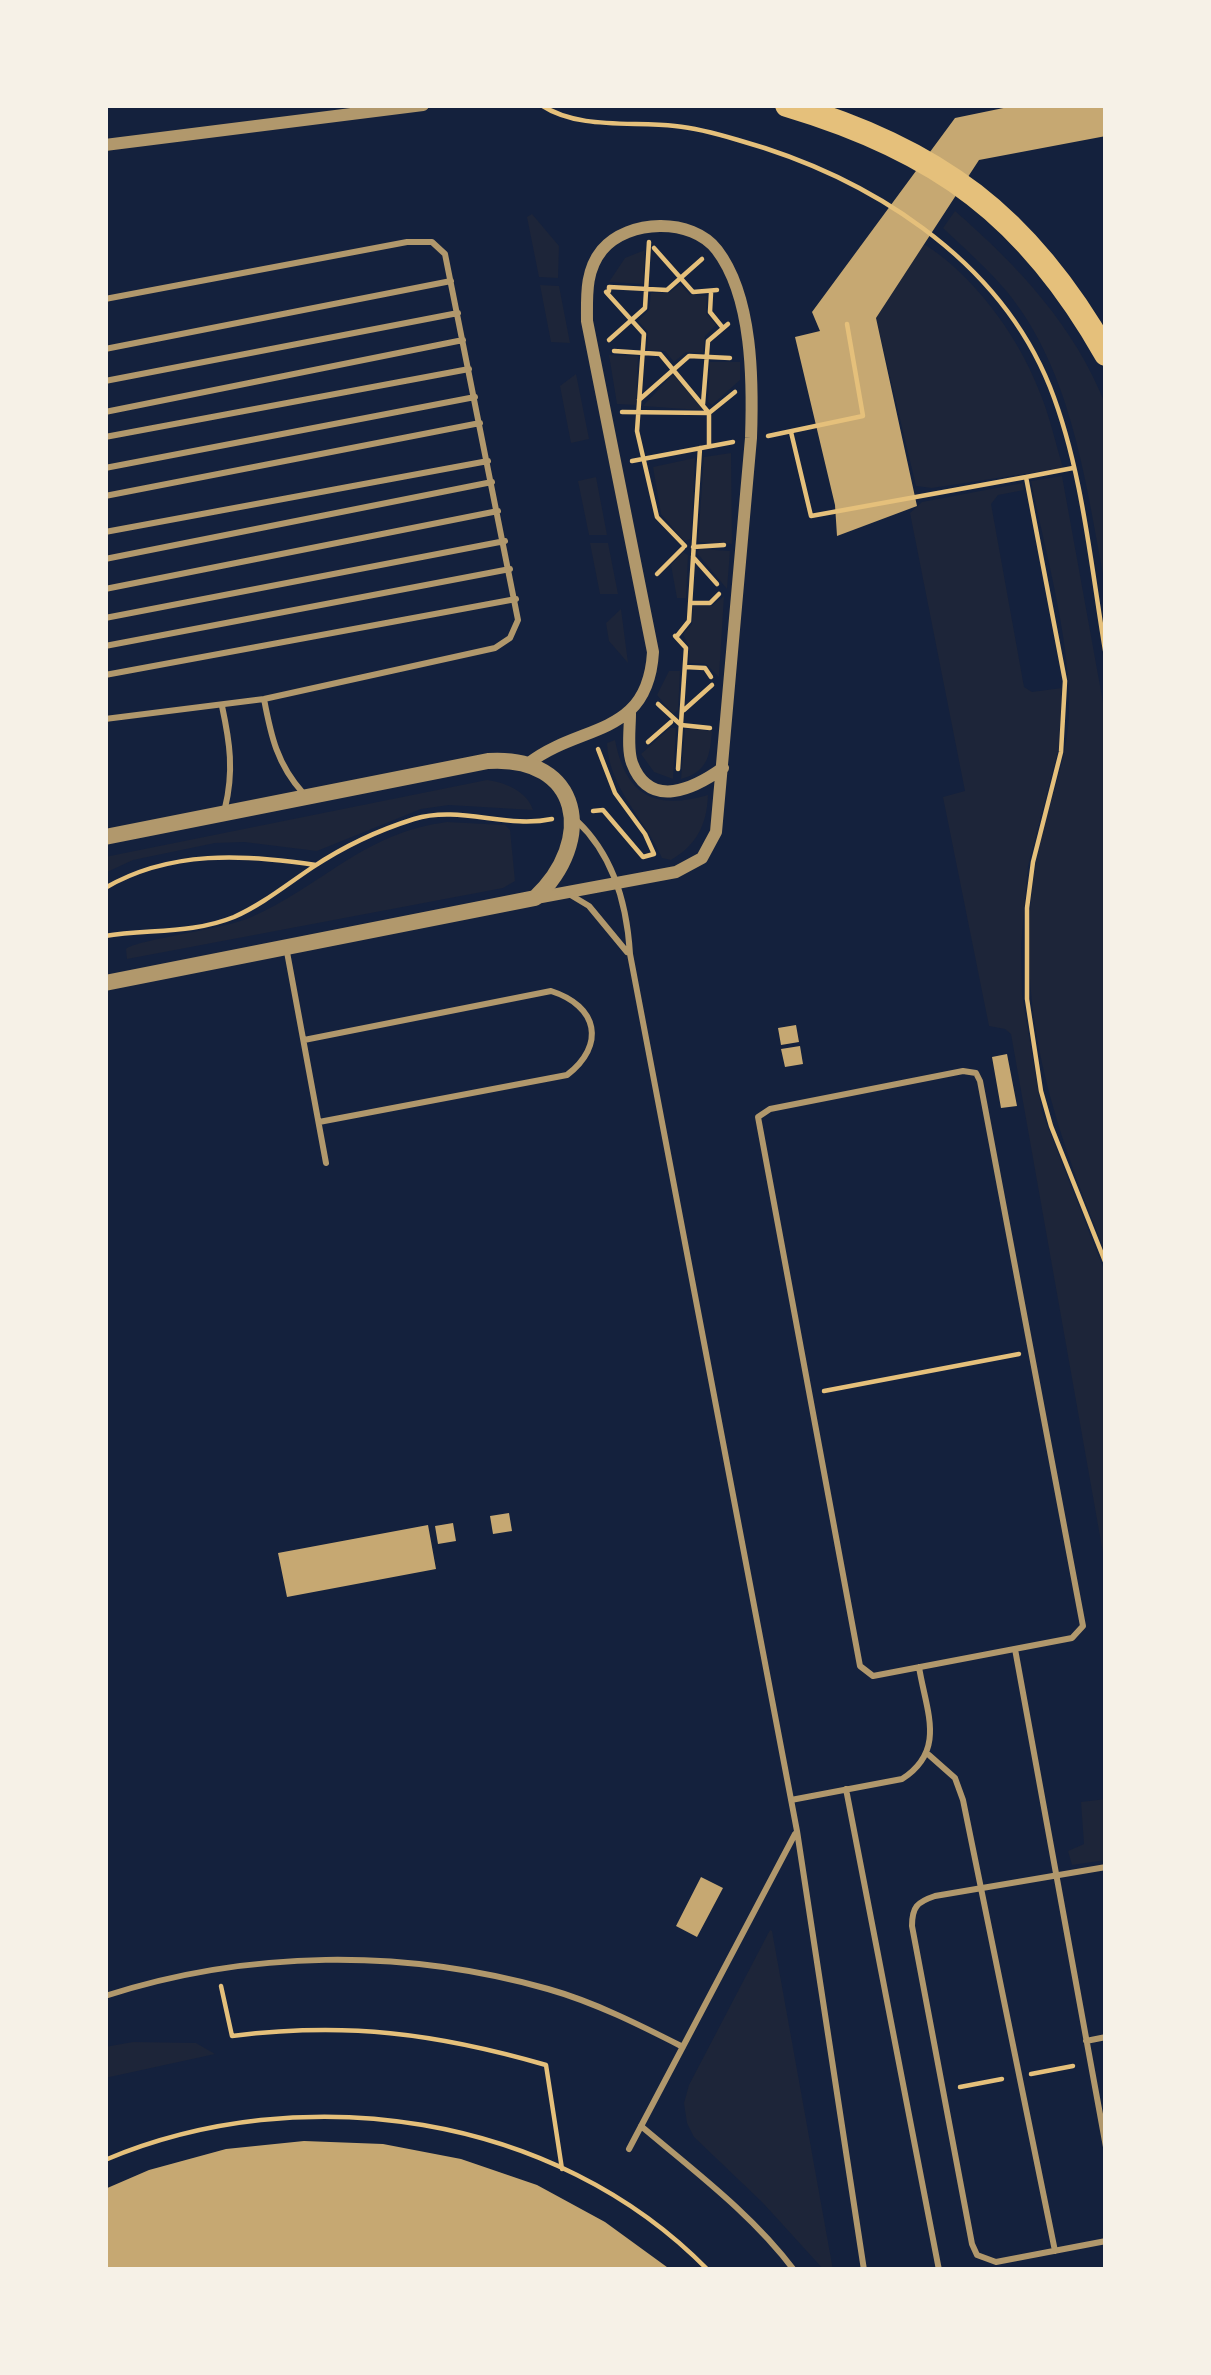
<!DOCTYPE html>
<style>
body{margin:0}
#map{position:relative;width:1211px;height:2375px;overflow:hidden;background:#14213d;font-family:"Public Sans",sans-serif}
canvas{display:block}
.frame{position:absolute;inset:0;border:108px solid #f6f1e7;pointer-events:none}
</style>
<div id="map">
<canvas width="1211" height="2375"></canvas>
<div class="frame"></div>
</div>
<script>
const ctx = document.querySelector('canvas').getContext('2d');
ctx.lineJoin = 'round';
function fill(path, color) { ctx.fillStyle = color; ctx.fill(path, 'evenodd'); }
function stroke(path, color, width, dash) { ctx.strokeStyle = color; ctx.lineWidth = width; ctx.lineCap = dash ? 'butt' : 'round'; ctx.setLineDash(dash || []); ctx.stroke(path); }
fill(new Path2D(`
 M 955,211 C 1018,266 1075,326 1106,406 L 1106,588 C 1086,488 1074,375 1008,293 C 989,270 965,249 943,228 Z
 M 532,214 L 559,246 L 558,278 L 539,277 L 527,217 Z
 M 924,244 C 972,274 1017,334 1038,388 C 1049,413 1055,441 1063,468 L 932,488 L 916,486 L 876,318 Z
 M 645,250 L 643,284 L 609,282 L 625,258 Z
 M 680,284 L 689,294 L 707,296 L 706,313 L 716,325 L 705,336 L 703,353 L 686,352 L 674,362 L 665,351 L 647,350 L 648,332 L 638,321 L 649,310 L 651,293 L 669,293 Z
 M 540,285 L 559,286 L 570,343 L 551,342 Z
 M 609,355 L 638,356 L 636,405 L 617,404 Z
 M 710,362 L 740,362 L 740,380 L 712,405 L 708,402 Z
 M 576,374 L 589,439 L 571,443 L 560,386 Z
 M 673,374 L 700,406 L 700,410 L 643,406 Z
 M 731,453 L 732,544 L 698,542 L 704,457 Z
 M 695,458 L 691,539 L 684,541 L 661,514 L 653,467 Z
 M 1062,476 L 1106,719 L 1106,1253 C 1052,1122 1012,1004 1036,860 C 1045,809 1069,761 1069,708 C 1070,638 1045,551 1031,481 Z
 M 596,477 L 607,535 L 589,535 L 578,481 Z
 M 1023,483 L 1024,490 L 998,495 L 991,504 L 1024,687 L 1032,692 L 1062,688 L 1059,747 L 1028,866 L 1021,945 L 1022,995 L 1042,1112 L 1106,1275 L 1106,1570 L 1011,1034 L 1005,1029 L 989,1026 L 943,797 L 965,791 L 910,513 L 922,502 Z
 M 590,543 L 608,543 L 618,594 L 600,594 Z
 M 699,549 L 730,551 L 727,589 L 697,553 Z
 M 683,552 L 688,555 L 686,598 L 677,598 L 671,565 Z
 M 724,596 L 719,677 L 706,664 L 689,663 L 689,647 L 683,634 L 692,624 L 693,606 L 712,606 Z
 M 621,609 L 628,663 L 609,641 L 606,623 Z
 M 669,671 L 680,671 L 678,710 L 673,714 L 657,695 Z
 M 670,728 L 676,728 L 673,779 L 654,772 L 641,754 Z
 M 685,728 L 712,731 C 710,755 708,772 681,779 Z
 M 615,740 C 626,797 656,810 708,795 C 707,824 697,845 671,860 L 662,858 C 644,817 609,789 607,743 Z
 M 487,780 C 505,782 528,792 533,810 L 449,805 L 421,809 L 317,851 L 244,842 L 215,843 L 133,860 L 105,873 L 105,857 Z
 M 447,822 L 505,825 L 510,830 L 515,881 L 503,888 L 127,959 L 126,949 C 135,940 224,929 249,918 C 322,887 362,833 447,822 Z
 M 1106,1799 L 1106,1860 L 1072,1865 L 1068,1851 L 1084,1844 L 1081,1802 Z
 M 770,1930 L 772,1931 L 833,2270 L 824,2270 L 763,2203 L 694,2137 L 687,2123 L 684,2103 L 689,2085 Z
 M 133,2042 L 196,2043 L 215,2054 L 105,2078 L 105,2047 Z`), '#1d2539');
fill(new Path2D(`
 M 1018,105 L 1106,105 L 1106,136 L 979,160 L 876,318 L 917,506 L 837,536 L 835,505 L 795,337 L 820,331 L 812,312 L 955,118 Z
 M 796,1025 L 799,1042 L 781,1045 L 778,1028 Z
 M 800,1046 L 803,1064 L 785,1067 L 781,1049 Z
 M 1007,1054 L 1017,1106 L 1001,1108 L 992,1057 Z
 M 509,1513 L 512,1531 L 493,1534 L 490,1516 Z
 M 453,1523 L 456,1541 L 438,1544 L 435,1526 Z
 M 428,1525 L 436,1569 L 287,1597 L 278,1553 Z
 M 701,1877 L 723,1888 L 697,1937 L 676,1926 Z
 M 304,2141 L 383,2144 L 461,2159 L 537,2185 L 605,2222 L 671,2270 L 105,2270 L 105,2189 L 149,2170 L 226,2149 Z`), '#c6a872');
stroke(new Path2D(`
 M 541,105 C 579,130 632,121 675,126 C 696,128 718,134 738,140 C 867,176 998,257 1050,387 C 1083,471 1091,568 1106,656
 M 654,248 L 693,292 L 717,290
 M 609,291 L 609,287 L 667,290 L 702,259
 M 606,292 L 644,334 L 637,431 L 657,517 L 685,546
 M 711,293 L 710,312 L 723,328
 M 609,340 L 645,308 L 649,242
 M 614,351 L 660,354 L 709,413 L 709,446
 M 639,400 L 689,356 L 730,358
 M 703,404 L 708,341 L 728,324
 M 622,412 L 709,413 L 735,392
 M 791,432 L 811,516 L 1026,477
 M 768,436 L 863,416 L 847,324
 M 632,461 L 733,442
 M 1073,468 L 1026,477 L 1065,681 L 1061,752 L 1033,862 L 1027,908 L 1027,999 L 1041,1091 L 1051,1126 L 1106,1264
 M 693,547 L 724,545
 M 693,557 L 717,584
 M 657,574 L 683,548
 M 692,603 L 710,603 L 719,594
 M 675,636 L 686,648 L 678,769
 M 677,636 L 689,621 L 700,448
 M 685,667 L 705,668 L 711,677
 M 658,704 L 681,725 L 710,728
 M 684,710 L 712,685
 M 648,742 L 671,722
 M 598,749 L 615,793 L 645,834 L 654,854
 M 593,811 L 603,810 L 643,857 L 654,854
 M 105,888 C 170,850 244,854 316,865
 M 105,936 C 148,929 192,934 234,917 C 263,904 286,885 313,867 C 343,847 379,830 414,819 C 460,805 506,829 552,819
 M 824,1391 L 1019,1354
 M 221,1986 L 232,2036 C 346,2022 435,2033 546,2065 L 562,2169
 M 1031,2074 L 1073,2066
 M 960,2087 L 1002,2079
 M 105,2160 C 302,2077 555,2113 708,2270`), '#e5c07b', 4.5);
stroke(new Path2D(`
 M 105,299 L 407,242 L 432,242 L 445,254 L 518,620 L 510,638 L 495,648 L 264,699 L 105,719
 M 105,349 L 451,281
 M 105,381 L 458,313
 M 105,412 L 463,340
 M 105,437 L 469,369
 M 105,468 L 475,397
 M 105,496 L 480,423
 M 105,532 L 488,461
 M 105,559 L 492,482
 M 105,589 L 498,511
 M 105,618 L 505,541
 M 105,646 L 510,569
 M 105,675 L 516,599
 M 264,699 C 271,736 277,764 303,793
 M 222,706 C 230,743 234,771 225,808
 M 577,821 C 613,855 627,905 630,954 L 797,1831 L 864,2270
 M 569,894 L 589,906 L 627,952
 M 287,952 L 326,1163
 M 304,1040 L 551,991 C 598,1006 606,1045 567,1075 L 319,1122
 M 963,1071 L 976,1073 L 980,1081 L 1083,1626 L 1072,1638 L 873,1676 L 860,1666 L 758,1117 L 770,1109 Z
 M 1015,1649 L 1106,2147
 M 929,1755 L 955,1778 L 963,1800 L 1055,2251
 M 846,1789 L 939,2270
 M 791,1800 L 902,1779 C 947,1750 926,1711 919,1667
 M 1106,1867 L 935,1896 C 917,1902 912,1907 912,1926 L 972,2244 L 977,2255 L 996,2262 L 1106,2241
 M 105,1996 C 248,1950 403,1948 548,1989 C 594,2002 640,2025 683,2047
 M 1086,2041 L 1106,2037
 M 641,2126 C 694,2171 752,2214 794,2270
 M 629,2149 L 795,1834`), '#b1986c', 6);
stroke(new Path2D(`
 M 105,145 L 423,105
 M 630,713 C 630,729 627,749 632,763 C 650,811 695,788 723,768
 M 529,763 C 581,723 648,738 653,652 L 587,321 C 587,296 585,271 602,250 C 628,219 692,217 717,250 C 753,297 753,382 751,438 L 716,832 L 702,858 L 676,872 L 536,898`), '#b1986c', 12);
stroke(new Path2D(`
 M 105,837 L 488,761 C 582,755 596,841 535,898 L 105,983`), '#b1986c', 16);
stroke(new Path2D(`
 M 787,105 C 938,150 1028,216 1106,354`), '#e5c07b', 24);
</script>
